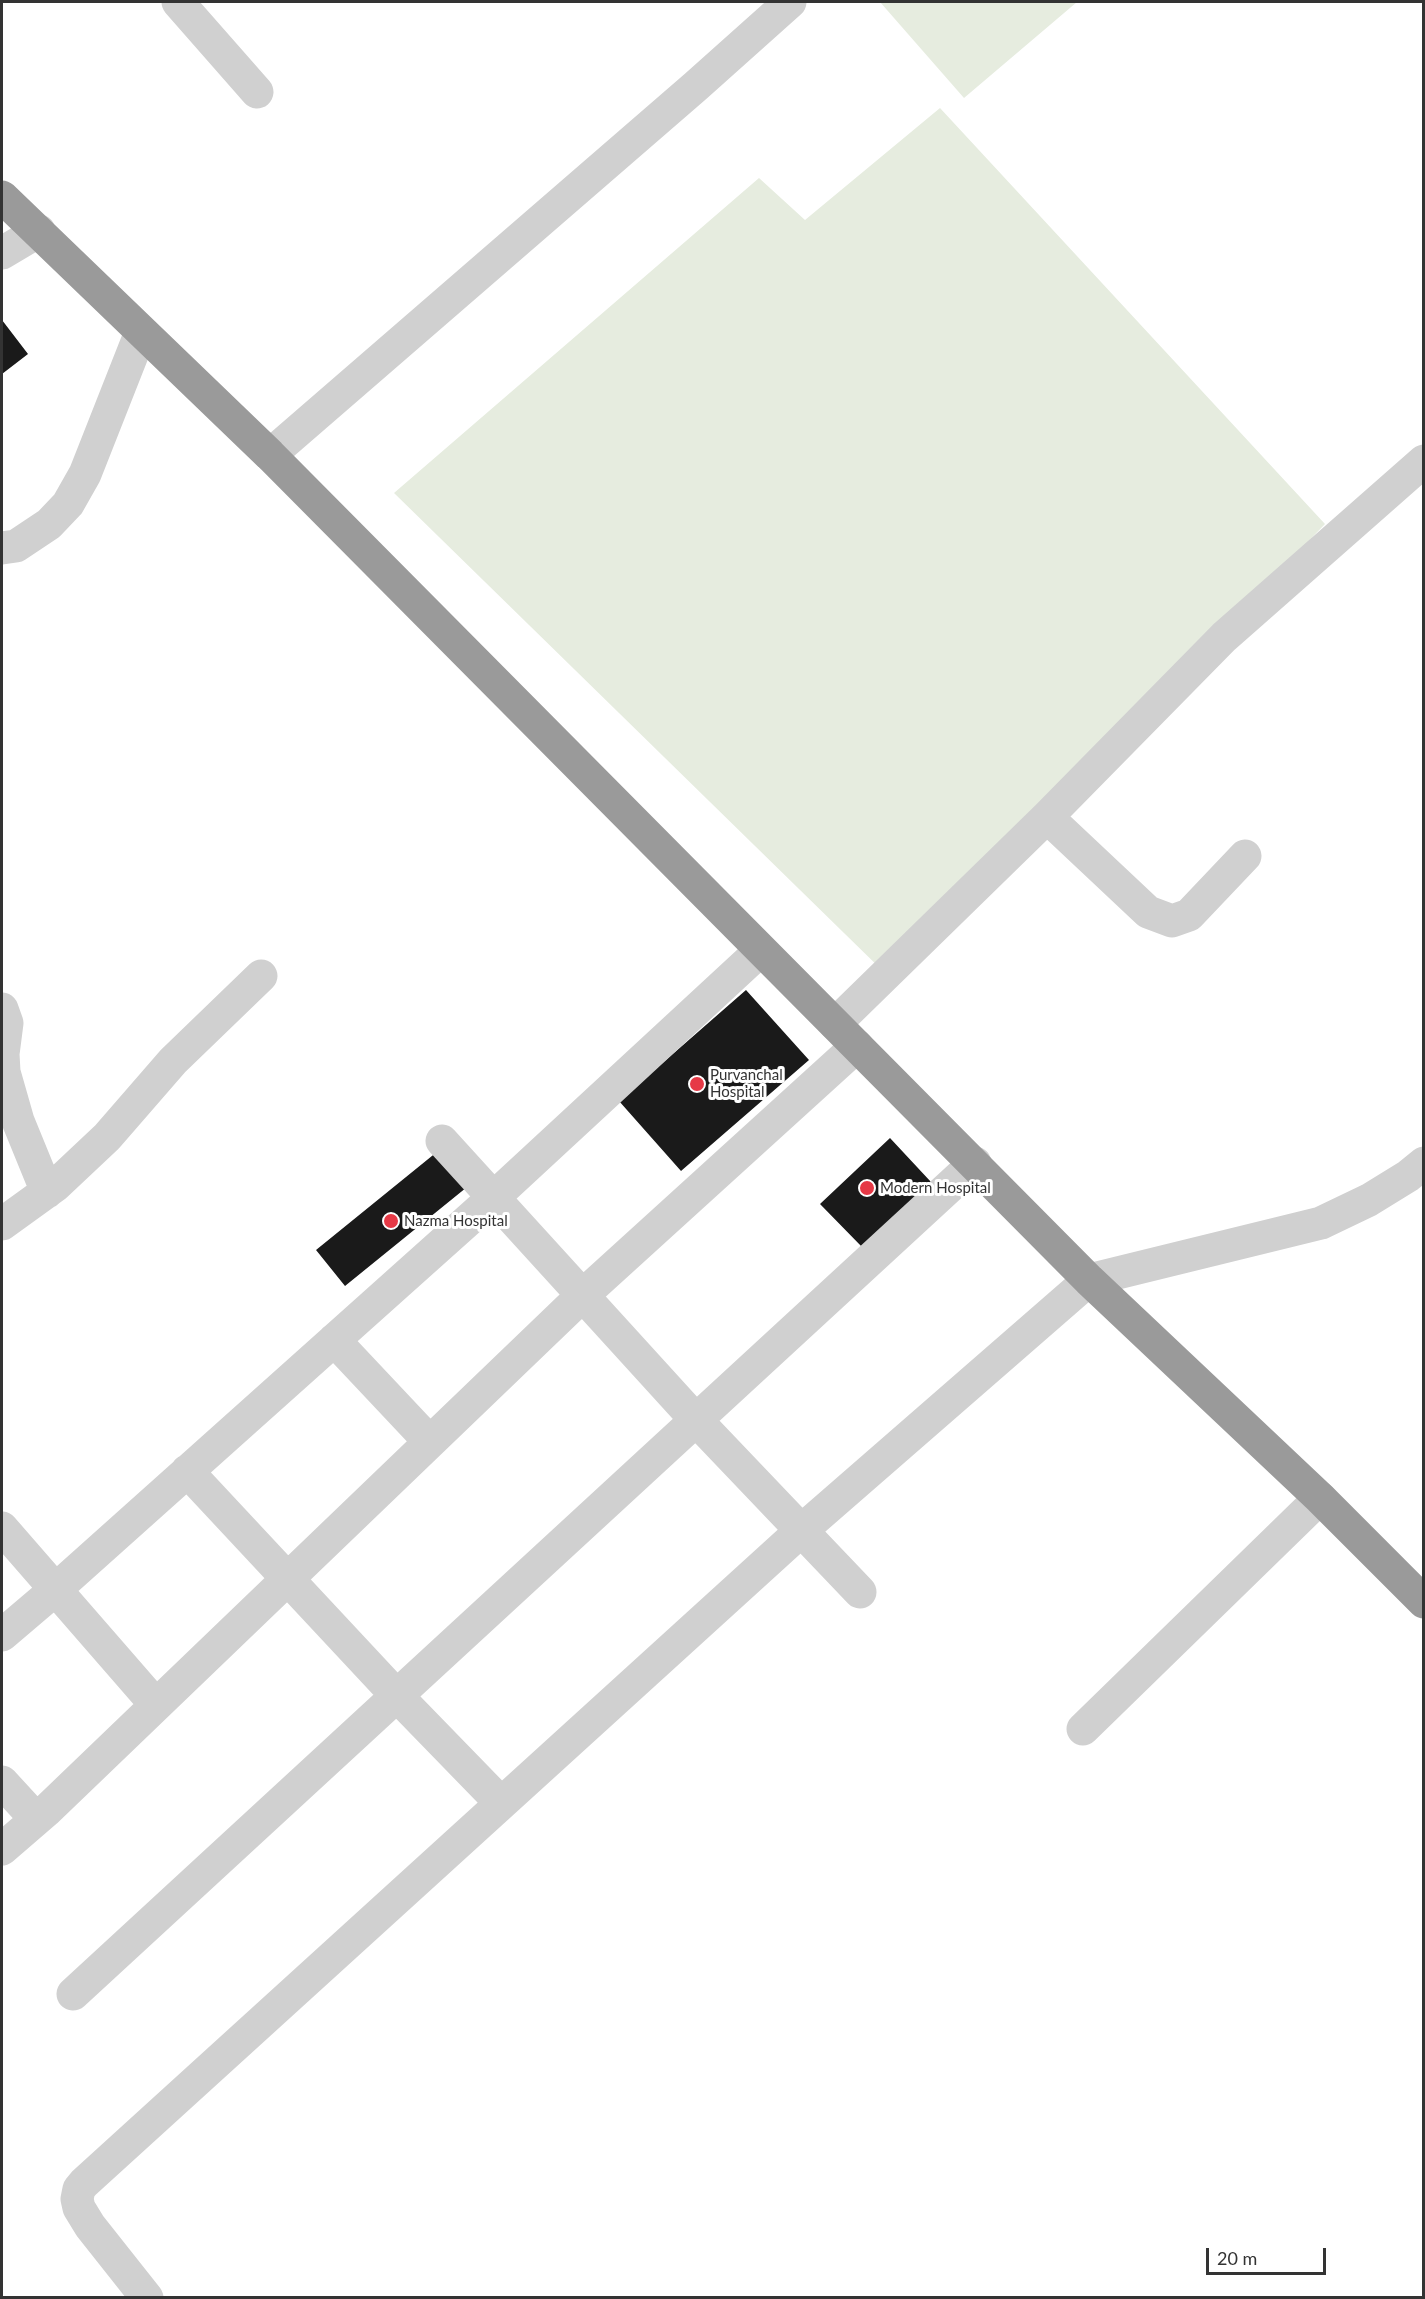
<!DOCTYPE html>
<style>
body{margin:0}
#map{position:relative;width:1425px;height:2299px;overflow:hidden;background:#fff;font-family:Lato,sans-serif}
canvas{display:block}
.frame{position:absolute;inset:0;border:3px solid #333;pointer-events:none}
.scale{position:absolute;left:1206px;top:2248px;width:120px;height:27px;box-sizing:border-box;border:3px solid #333;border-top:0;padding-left:8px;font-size:18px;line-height:21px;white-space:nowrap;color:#333;-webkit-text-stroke:4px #fff;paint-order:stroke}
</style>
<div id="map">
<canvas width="1425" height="2299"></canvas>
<div class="frame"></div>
<div class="scale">20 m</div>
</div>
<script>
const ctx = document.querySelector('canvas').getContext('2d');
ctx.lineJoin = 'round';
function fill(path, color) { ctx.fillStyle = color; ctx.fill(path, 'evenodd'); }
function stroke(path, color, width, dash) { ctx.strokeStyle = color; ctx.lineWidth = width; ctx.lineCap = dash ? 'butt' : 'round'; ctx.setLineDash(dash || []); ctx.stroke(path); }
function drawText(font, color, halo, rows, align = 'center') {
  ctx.font = font + ' Lato,sans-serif'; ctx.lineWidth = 6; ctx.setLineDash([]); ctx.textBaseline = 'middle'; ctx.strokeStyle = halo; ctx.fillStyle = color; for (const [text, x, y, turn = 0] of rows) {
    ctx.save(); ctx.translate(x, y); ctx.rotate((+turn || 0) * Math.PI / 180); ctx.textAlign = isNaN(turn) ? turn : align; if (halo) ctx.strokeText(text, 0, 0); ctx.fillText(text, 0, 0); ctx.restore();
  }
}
fill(new Path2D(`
 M 880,2 L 1077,2 L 964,98 Z
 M 940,108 L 1325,524 L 889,977 L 394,493 L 759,178 L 805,220 Z`), '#e6ecdf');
fill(new Path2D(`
 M 2,320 L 28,354 L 2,374 Z
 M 746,990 L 809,1060 L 681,1171 L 619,1101 Z
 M 890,1138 L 931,1182 L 862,1247 L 820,1204 Z
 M 443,1147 L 472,1183 L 345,1286 L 316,1250 Z`), '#1a1a1a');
stroke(new Path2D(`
 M 178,2 L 257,92
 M 2,253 L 39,231
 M 270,455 L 696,86 L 790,2
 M 2,548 L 16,546 L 49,524 L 68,504 L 85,474 L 141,332
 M 1047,817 L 1148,912 L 1172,921 L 1189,915 L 1245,856
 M 2,1009 L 7,1023 L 3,1054 L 4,1072 L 18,1121 L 47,1192
 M 835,1024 L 1047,817 L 1224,637 L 1424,461
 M 442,1141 L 696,1420 L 860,1592
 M 2,1224 L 56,1185 L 107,1137 L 173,1061 L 261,976
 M 334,1340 L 430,1442
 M 187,1471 L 397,1696 L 501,1803
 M 2,1528 L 156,1705
 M 2,1635 L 56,1589 L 493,1198 L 760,951
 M 1083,1729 L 1320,1498
 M 2,1782 L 36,1819
 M 2,1849 L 46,1811 L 583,1295 L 857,1046
 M 73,1994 L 975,1163
 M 147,2298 L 90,2226 L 79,2208 L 77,2199 L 79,2189 L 84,2183 L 802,1530 L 1089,1280 L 1321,1223 L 1369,1200 L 1408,1176 L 1424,1163`), '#d0d0d0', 33);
stroke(new Path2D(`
 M 2,197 L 270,455 L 1089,1280 L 1320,1498 L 1424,1602`), '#9a9a9a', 33);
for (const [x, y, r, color] of [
 [697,1084,8,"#e63946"],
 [867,1188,8,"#e63946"],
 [391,1221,8,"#e63946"]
]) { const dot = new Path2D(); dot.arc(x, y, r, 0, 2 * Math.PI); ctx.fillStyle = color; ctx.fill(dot); stroke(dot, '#fff', 2); }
drawText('15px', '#333', '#fff', [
 ["Purvanchal",710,1075],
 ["Hospital",710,1092],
 ["Modern Hospital",880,1188],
 ["Nazma Hospital",404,1221]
], 'left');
</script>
